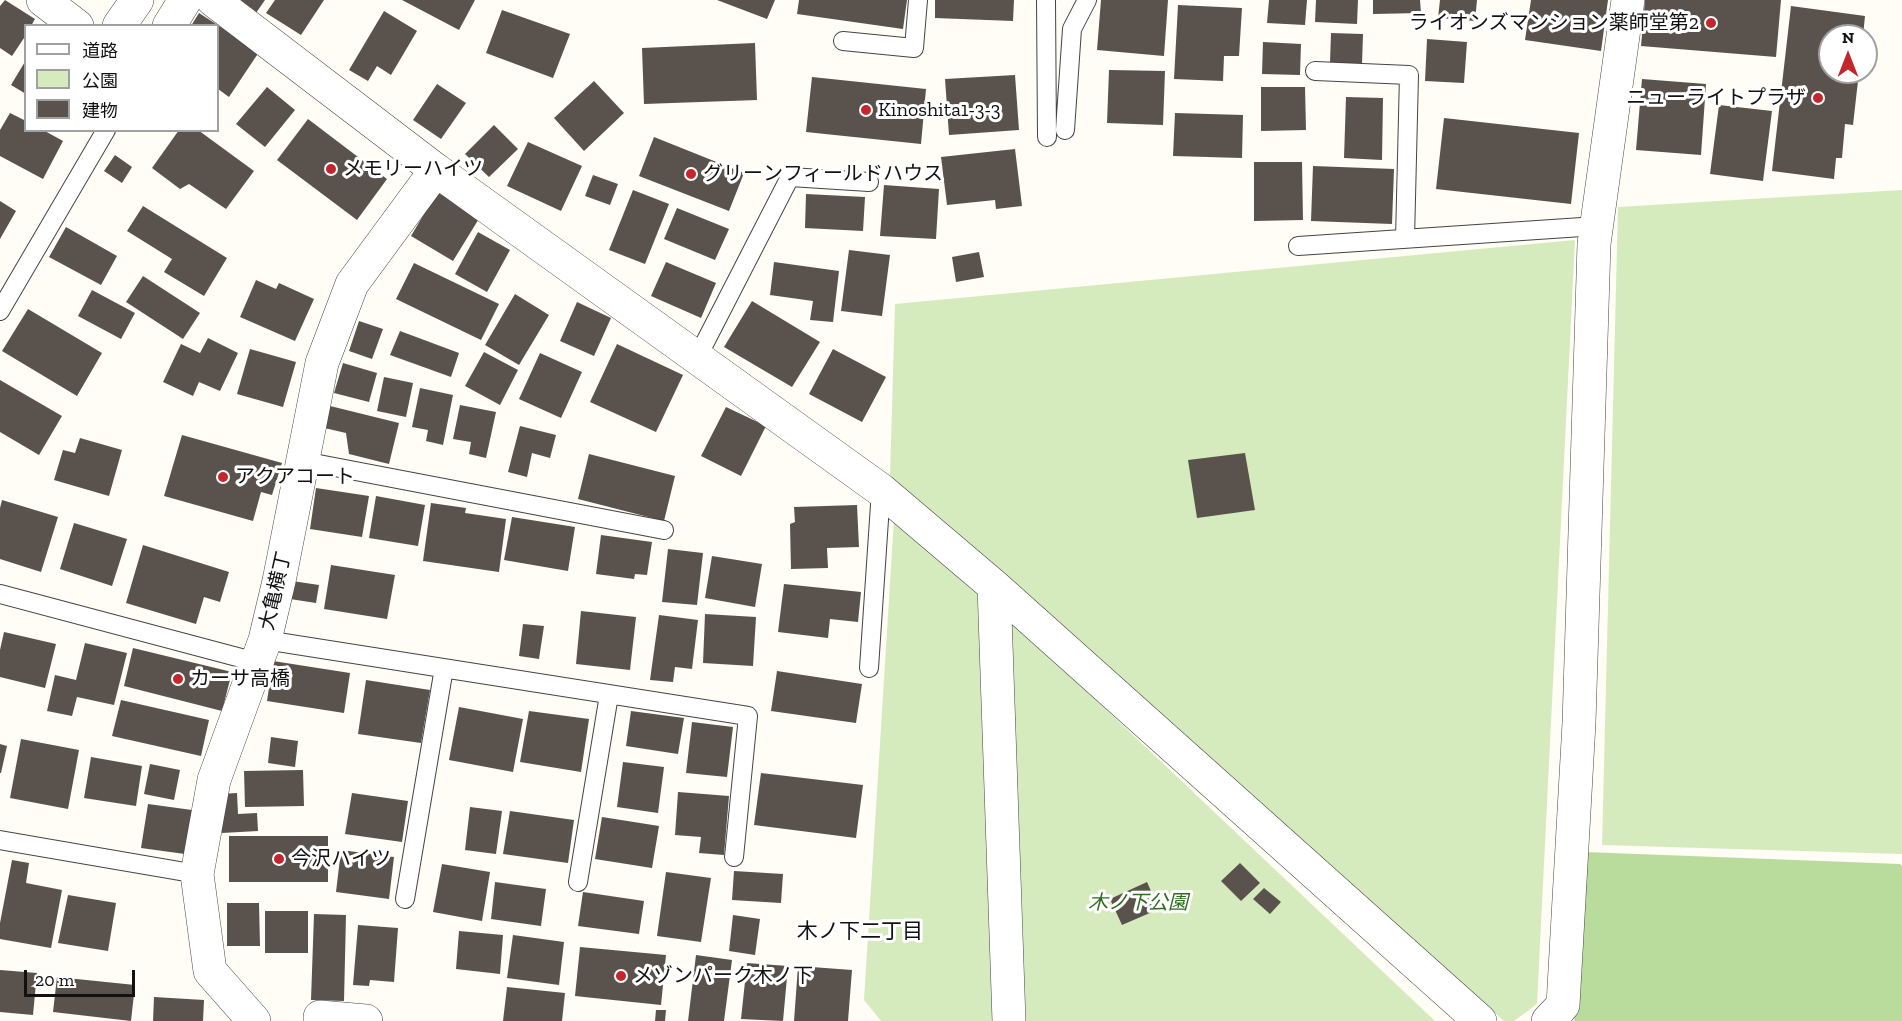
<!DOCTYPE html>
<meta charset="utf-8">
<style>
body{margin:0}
#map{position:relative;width:1902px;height:1021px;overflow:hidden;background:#fffdf5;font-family:"Zilla Slab","Noto Sans JP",serif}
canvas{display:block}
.legend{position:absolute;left:24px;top:24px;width:195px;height:108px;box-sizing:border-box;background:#fff;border:2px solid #a0a0a0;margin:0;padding:8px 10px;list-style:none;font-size:18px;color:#111}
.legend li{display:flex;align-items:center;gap:12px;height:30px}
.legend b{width:30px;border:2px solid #a0a0a0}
.north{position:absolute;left:1818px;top:24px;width:60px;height:60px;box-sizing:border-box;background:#fff;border:2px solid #a0a0a0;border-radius:50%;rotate:0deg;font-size:16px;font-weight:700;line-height:24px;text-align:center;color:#111}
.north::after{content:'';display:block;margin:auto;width:21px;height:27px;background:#c4262e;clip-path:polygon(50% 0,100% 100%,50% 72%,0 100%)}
.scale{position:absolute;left:24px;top:970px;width:111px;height:27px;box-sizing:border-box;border:3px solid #111;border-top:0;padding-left:8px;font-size:18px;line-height:21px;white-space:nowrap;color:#111;-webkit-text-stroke:4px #fff;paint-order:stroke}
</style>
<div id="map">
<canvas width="1902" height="1021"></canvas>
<ul class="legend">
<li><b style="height:8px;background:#fff"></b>道路</li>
<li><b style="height:16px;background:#d5ebbd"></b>公園</li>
<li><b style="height:16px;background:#5a524d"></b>建物</li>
</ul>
<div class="north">N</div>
<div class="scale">20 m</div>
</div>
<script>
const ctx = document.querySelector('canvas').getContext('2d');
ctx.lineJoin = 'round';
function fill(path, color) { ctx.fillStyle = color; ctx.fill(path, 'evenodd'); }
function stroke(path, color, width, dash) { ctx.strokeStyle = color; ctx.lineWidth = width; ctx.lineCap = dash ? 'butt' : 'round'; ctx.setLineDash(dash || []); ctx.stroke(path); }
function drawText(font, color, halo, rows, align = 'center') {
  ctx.font = font + ' "Zilla Slab","Noto Sans JP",serif'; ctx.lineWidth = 6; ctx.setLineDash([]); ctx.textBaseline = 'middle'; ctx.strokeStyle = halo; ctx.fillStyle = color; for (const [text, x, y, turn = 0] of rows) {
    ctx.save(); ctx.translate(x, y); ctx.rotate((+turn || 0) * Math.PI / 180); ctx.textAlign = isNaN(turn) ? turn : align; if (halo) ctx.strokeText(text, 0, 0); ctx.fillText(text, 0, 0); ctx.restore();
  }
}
fill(new Path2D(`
 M 1902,190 L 1902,854 L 1602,845 L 1618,207 Z
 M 1575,240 L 1537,1004 L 1514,1021 L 1504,1021 L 890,477 L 895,304 Z
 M 894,519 L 978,595 L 994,1021 L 881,1021 L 864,1000 Z
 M 1002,611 L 1435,1021 L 1026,1021 Z`), '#d5ebbd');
fill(new Path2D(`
 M 1585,852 L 1900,864 L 1902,866 L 1902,1021 L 1574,1021 Z`), '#b9dc9c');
fill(new Path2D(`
 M 5,0 L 35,19 L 31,26 L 26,26 L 26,35 L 12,56 L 0,48 L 0,6 Z
 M 238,0 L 265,0 L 256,13 Z
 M 275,0 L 324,0 L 301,35 L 266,13 Z
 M 402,0 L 475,0 L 459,30 Z
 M 717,0 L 775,0 L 767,19 Z
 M 799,0 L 907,0 L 903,29 L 797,14 Z
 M 935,0 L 1014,0 L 1013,21 L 935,18 Z
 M 1101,0 L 1168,0 L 1164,56 L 1097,50 Z
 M 1269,0 L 1307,0 L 1305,25 L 1267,23 Z
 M 1316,0 L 1358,0 L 1357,24 L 1315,22 Z
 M 1373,0 L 1420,0 L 1421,13 L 1373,14 Z
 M 1440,0 L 1477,0 L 1475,21 L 1438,18 Z
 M 1531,0 L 1608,0 L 1601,51 L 1525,40 Z
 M 1645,0 L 1781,0 L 1776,57 L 1641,46 Z
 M 1178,5 L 1242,8 L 1239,56 L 1224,56 L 1223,81 L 1174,79 Z
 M 1791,6 L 1865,16 L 1863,36 L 1830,36 L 1830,72 L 1859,72 L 1853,125 L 1845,124 L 1842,158 L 1836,158 L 1834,179 L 1772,171 Z
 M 502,10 L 570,34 L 553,78 L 486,53 Z
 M 384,11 L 417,31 L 391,75 L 377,66 L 368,81 L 349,70 Z
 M 199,13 L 259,52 L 229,97 L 218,89 L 218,26 L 191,26 Z
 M 1331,33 L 1363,34 L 1362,64 L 1330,63 Z
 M 1427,39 L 1467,42 L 1464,83 L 1425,81 Z
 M 1263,42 L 1301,44 L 1300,75 L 1262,74 Z
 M 755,43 L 757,100 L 644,104 L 642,48 Z
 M 26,60 L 26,94 L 11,85 Z
 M 1109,70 L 1165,71 L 1163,125 L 1107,123 Z
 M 1015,75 L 1019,130 L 949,135 L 945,79 Z
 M 812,77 L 926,89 L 921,144 L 806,132 Z
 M 1642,79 L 1706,84 L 1701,155 L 1636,150 Z
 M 594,81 L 624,113 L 584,151 L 554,118 Z
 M 437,84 L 466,103 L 441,139 L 413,120 Z
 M 267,87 L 295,110 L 265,147 L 236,124 Z
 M 1261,87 L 1305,87 L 1306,130 L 1261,131 Z
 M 1346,97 L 1383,98 L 1382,160 L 1344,158 Z
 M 1719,105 L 1772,111 L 1763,181 L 1710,174 Z
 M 10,113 L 26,121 L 26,130 L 43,130 L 63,141 L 43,179 L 0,156 L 0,130 Z
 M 1175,113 L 1243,115 L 1242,158 L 1173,156 Z
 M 1444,118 L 1579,133 L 1571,204 L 1436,189 Z
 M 308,119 L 387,179 L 357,220 L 277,160 Z
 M 494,125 L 518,149 L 489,177 L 465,154 Z
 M 179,130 L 198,130 L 254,171 L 226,209 L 189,184 L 180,189 L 152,168 Z
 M 654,137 L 744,173 L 729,211 L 639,176 Z
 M 528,142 L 582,166 L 561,211 L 507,186 Z
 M 1015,149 L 1022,206 L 996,209 L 995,200 L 947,205 L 941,157 Z
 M 115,155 L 132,167 L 122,183 L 104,171 Z
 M 1254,162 L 1302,162 L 1303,220 L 1254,221 Z
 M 1313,166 L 1394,169 L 1392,224 L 1311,221 Z
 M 593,175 L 618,184 L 610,205 L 585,196 Z
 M 884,185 L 939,189 L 936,239 L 880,236 Z
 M 633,190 L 669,204 L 645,264 L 609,250 Z
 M 437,192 L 480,217 L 453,261 L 411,236 Z
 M 806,194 L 865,197 L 863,231 L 805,228 Z
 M 0,201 L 16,211 L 0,239 Z
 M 143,206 L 227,258 L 204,296 L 164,272 L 172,259 L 127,231 Z
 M 677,208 L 729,229 L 715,260 L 664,239 Z
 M 66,227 L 117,256 L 101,285 L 49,257 Z
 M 478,232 L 510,250 L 487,292 L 455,274 Z
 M 849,250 L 890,255 L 882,316 L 841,311 Z
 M 979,252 L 984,277 L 956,282 L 952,257 Z
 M 666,262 L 716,283 L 701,318 L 651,296 Z
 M 774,262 L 839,271 L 833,322 L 810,320 L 813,301 L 770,295 Z
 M 414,263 L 499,304 L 481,340 L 396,299 Z
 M 143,276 L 200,313 L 183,339 L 126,302 Z
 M 256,280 L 276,289 L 279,283 L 314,299 L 295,341 L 240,317 Z
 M 92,290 L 135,313 L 121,339 L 78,316 Z
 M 515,294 L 549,315 L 519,365 L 485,345 Z
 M 752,301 L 820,342 L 792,387 L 724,347 Z
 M 577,302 L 611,318 L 594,356 L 560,341 Z
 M 28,309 L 102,353 L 77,396 L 2,351 Z
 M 359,321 L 383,329 L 372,359 L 349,351 Z
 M 400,331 L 459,353 L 451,377 L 390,355 Z
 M 208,338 L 238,353 L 220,391 L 199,382 L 193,396 L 163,382 L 181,344 L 200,353 Z
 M 617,344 L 683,375 L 656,432 L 590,402 Z
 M 250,349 L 296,362 L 283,407 L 237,394 Z
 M 833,349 L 886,377 L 862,422 L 809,394 Z
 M 484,352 L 518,370 L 500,405 L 465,386 Z
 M 540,353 L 582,372 L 561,418 L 519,399 Z
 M 343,363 L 377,373 L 369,402 L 334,393 Z
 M 384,377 L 413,383 L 406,417 L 377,411 Z
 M 0,380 L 62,416 L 39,455 L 0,432 Z
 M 420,388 L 453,395 L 443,445 L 426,441 L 428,430 L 412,427 Z
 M 326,405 L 399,423 L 389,464 L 349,454 L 346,433 L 320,427 Z
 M 460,405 L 496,412 L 486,458 L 469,454 L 471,442 L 453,439 Z
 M 726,407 L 766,426 L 741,476 L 701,456 Z
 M 520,426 L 556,435 L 550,458 L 532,453 L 527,477 L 508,472 Z
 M 182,435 L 282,463 L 272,495 L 261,492 L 253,521 L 164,496 Z
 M 80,438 L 122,450 L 109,496 L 54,480 L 63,450 L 75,453 Z
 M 1245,453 L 1255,510 L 1197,518 L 1188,460 Z
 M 589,454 L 675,476 L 664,521 L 578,499 Z
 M 316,488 L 369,496 L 362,537 L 310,529 Z
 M 376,496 L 425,505 L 418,546 L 369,538 Z
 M 2,500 L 58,517 L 41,572 L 0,559 L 0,508 Z
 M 431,503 L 466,508 L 465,513 L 506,519 L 499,572 L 423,561 Z
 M 857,505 L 859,547 L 827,548 L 828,568 L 791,569 L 790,524 L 795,522 L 794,507 Z
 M 512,517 L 575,527 L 568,571 L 504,560 Z
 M 74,523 L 127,539 L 112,586 L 60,569 Z
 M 601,535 L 652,542 L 647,575 L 635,574 L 634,579 L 596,574 Z
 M 143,545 L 229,572 L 220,602 L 204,597 L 196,624 L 126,603 Z
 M 668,549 L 703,553 L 697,605 L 662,602 Z
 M 712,556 L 762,564 L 755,607 L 705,598 Z
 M 331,565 L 395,575 L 387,619 L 324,609 Z
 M 292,581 L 319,585 L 316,603 L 290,599 Z
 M 784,584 L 861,592 L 858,622 L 830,619 L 828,638 L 778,632 Z
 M 581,611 L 636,617 L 630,670 L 576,664 Z
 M 705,614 L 756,617 L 753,666 L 703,663 Z
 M 659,615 L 698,620 L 692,669 L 675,667 L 673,682 L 650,680 Z
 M 523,624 L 544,626 L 539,659 L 519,656 Z
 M 4,632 L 56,644 L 45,688 L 0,677 L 0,650 Z
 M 85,643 L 127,653 L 114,705 L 77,697 L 72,716 L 47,711 L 55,675 L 76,680 Z
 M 133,648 L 232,672 L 222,711 L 124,686 Z
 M 273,661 L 350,673 L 344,713 L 267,701 Z
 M 777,671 L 862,684 L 856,723 L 771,711 Z
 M 366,680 L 430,690 L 421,743 L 358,734 Z
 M 121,700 L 209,720 L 201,756 L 112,736 Z
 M 459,707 L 523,719 L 513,772 L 449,760 Z
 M 529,711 L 589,719 L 581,772 L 520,762 Z
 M 631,711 L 684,718 L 678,754 L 626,746 Z
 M 692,722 L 733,727 L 727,777 L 686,773 Z
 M 271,737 L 298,741 L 295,767 L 268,763 Z
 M 21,739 L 79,750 L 68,809 L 10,798 Z
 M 0,744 L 7,746 L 1,773 L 0,773 Z
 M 91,757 L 142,766 L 136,806 L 84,798 Z
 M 623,762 L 664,767 L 658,813 L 617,807 Z
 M 150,764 L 180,770 L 174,800 L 144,794 Z
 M 303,770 L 304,806 L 245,807 L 244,771 Z
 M 761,773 L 863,785 L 856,838 L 754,825 Z
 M 678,792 L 729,796 L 724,855 L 699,853 L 701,837 L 675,835 Z
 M 237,793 L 238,814 L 257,813 L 258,831 L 222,833 L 220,794 Z
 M 352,793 L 408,801 L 402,842 L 345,834 Z
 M 148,804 L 192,810 L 185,854 L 141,848 Z
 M 470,807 L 502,811 L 496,854 L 465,850 Z
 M 510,811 L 574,820 L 568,863 L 503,854 Z
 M 602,817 L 659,826 L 652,868 L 595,859 Z
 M 229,836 L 328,836 L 328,882 L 229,882 Z
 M 341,850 L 394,857 L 389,899 L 336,892 Z
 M 12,860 L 29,863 L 26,883 L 62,890 L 51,948 L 0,939 L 0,923 Z
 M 1240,863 L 1260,883 L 1241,901 L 1221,881 Z
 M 442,864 L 490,872 L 482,921 L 433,912 Z
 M 734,871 L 783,874 L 781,903 L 732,900 Z
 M 666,872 L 711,878 L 701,942 L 657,936 Z
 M 495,882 L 546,889 L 541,926 L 491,919 Z
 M 1147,882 L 1159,909 L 1122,925 L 1110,899 Z
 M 1264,888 L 1281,902 L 1270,914 L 1253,899 Z
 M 583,892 L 644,901 L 639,934 L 578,926 Z
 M 68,895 L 116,903 L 108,951 L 58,943 Z
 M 227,903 L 259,903 L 260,946 L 227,946 Z
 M 265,911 L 308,911 L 308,953 L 265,953 Z
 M 314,914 L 346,915 L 344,1001 L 311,1000 Z
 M 733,915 L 760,919 L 755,955 L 729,951 Z
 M 358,925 L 398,928 L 394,982 L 370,980 L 369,986 L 353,985 Z
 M 459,931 L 503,935 L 500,974 L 456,969 Z
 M 513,935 L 564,942 L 559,985 L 507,978 Z
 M 580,947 L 666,955 L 661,1005 L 575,996 Z
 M 696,955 L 732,960 L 724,1021 L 688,1021 Z
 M 747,963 L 788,966 L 783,1021 L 741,1019 Z
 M 798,966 L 852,970 L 848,1021 L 794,1021 Z
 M 0,970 L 37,973 L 33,1015 L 0,1012 Z
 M 57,977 L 135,985 L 131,1021 L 53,1012 Z
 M 507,987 L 565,993 L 562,1021 L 503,1021 Z
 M 154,997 L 204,1000 L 203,1021 L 153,1021 Z
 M 656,1010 L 666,1010 L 665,1021 L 655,1021 Z`), '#5a524d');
const service = new Path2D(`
 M 1046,0 L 1047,137
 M 843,41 L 914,48 L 918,0
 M 1315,71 L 1409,75 L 1405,239
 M 1065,130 L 1072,29 L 1087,0
 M 1298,246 L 1597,226
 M 0,311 L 106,130
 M 698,356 L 790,177 L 869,182
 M 303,461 L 664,530
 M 0,594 L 256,662
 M 265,640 L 748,716 L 734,857
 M 869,668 L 881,490
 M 0,840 L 197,874
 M 578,882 L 609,695
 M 405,899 L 444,668`);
const minor = new Path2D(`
 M 43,0 L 77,26
 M 213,0 L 436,170 L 881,490 L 994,586 L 1480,1021
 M 119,26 L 137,0
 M 169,26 L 185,0
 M 994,586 L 1009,1021
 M 254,1021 L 210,971 L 197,874 L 214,780 L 265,640 L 279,581 L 322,363 L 352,284 L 436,170
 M 320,1021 L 320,1017 L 366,1021
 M 1548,1021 L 1563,1005 L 1579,723 L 1594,244 L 1628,0`);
stroke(service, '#444', 20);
stroke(minor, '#444', 34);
stroke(service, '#fff', 18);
stroke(minor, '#fff', 33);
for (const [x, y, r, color] of [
 [1711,23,6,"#c4262e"],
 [1818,98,6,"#c4262e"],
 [866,110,6,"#c4262e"],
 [331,169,6,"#c4262e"],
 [691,174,6,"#c4262e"],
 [223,477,6,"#c4262e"],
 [178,679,6,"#c4262e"],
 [279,859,6,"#c4262e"],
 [621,976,6,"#c4262e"]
]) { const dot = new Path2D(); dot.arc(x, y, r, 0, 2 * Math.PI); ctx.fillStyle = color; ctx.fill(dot); stroke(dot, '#fff', 2); }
drawText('20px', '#111', '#fff', [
 ["ライオンズマンション薬師堂第2",1699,23,"right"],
 ["ニューライトプラザ",1806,98,"right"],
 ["Kinoshita1-3-3",878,110],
 ["メモリーハイツ",343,169],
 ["グリーンフィールドハウス",703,174],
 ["アクアコート",235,477],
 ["カーサ高橋",190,679],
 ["今沢ハイツ",291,859],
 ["メゾンパーク木ノ下",633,976]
], 'left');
drawText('20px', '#111', '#fff', [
 ["大亀横丁",276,591,-77]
]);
drawText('italic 20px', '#2f6b1f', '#fff', [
 ["木ノ下公園",1138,903]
]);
drawText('21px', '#111', '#fff', [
 ["木ノ下二丁目",860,932]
]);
</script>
